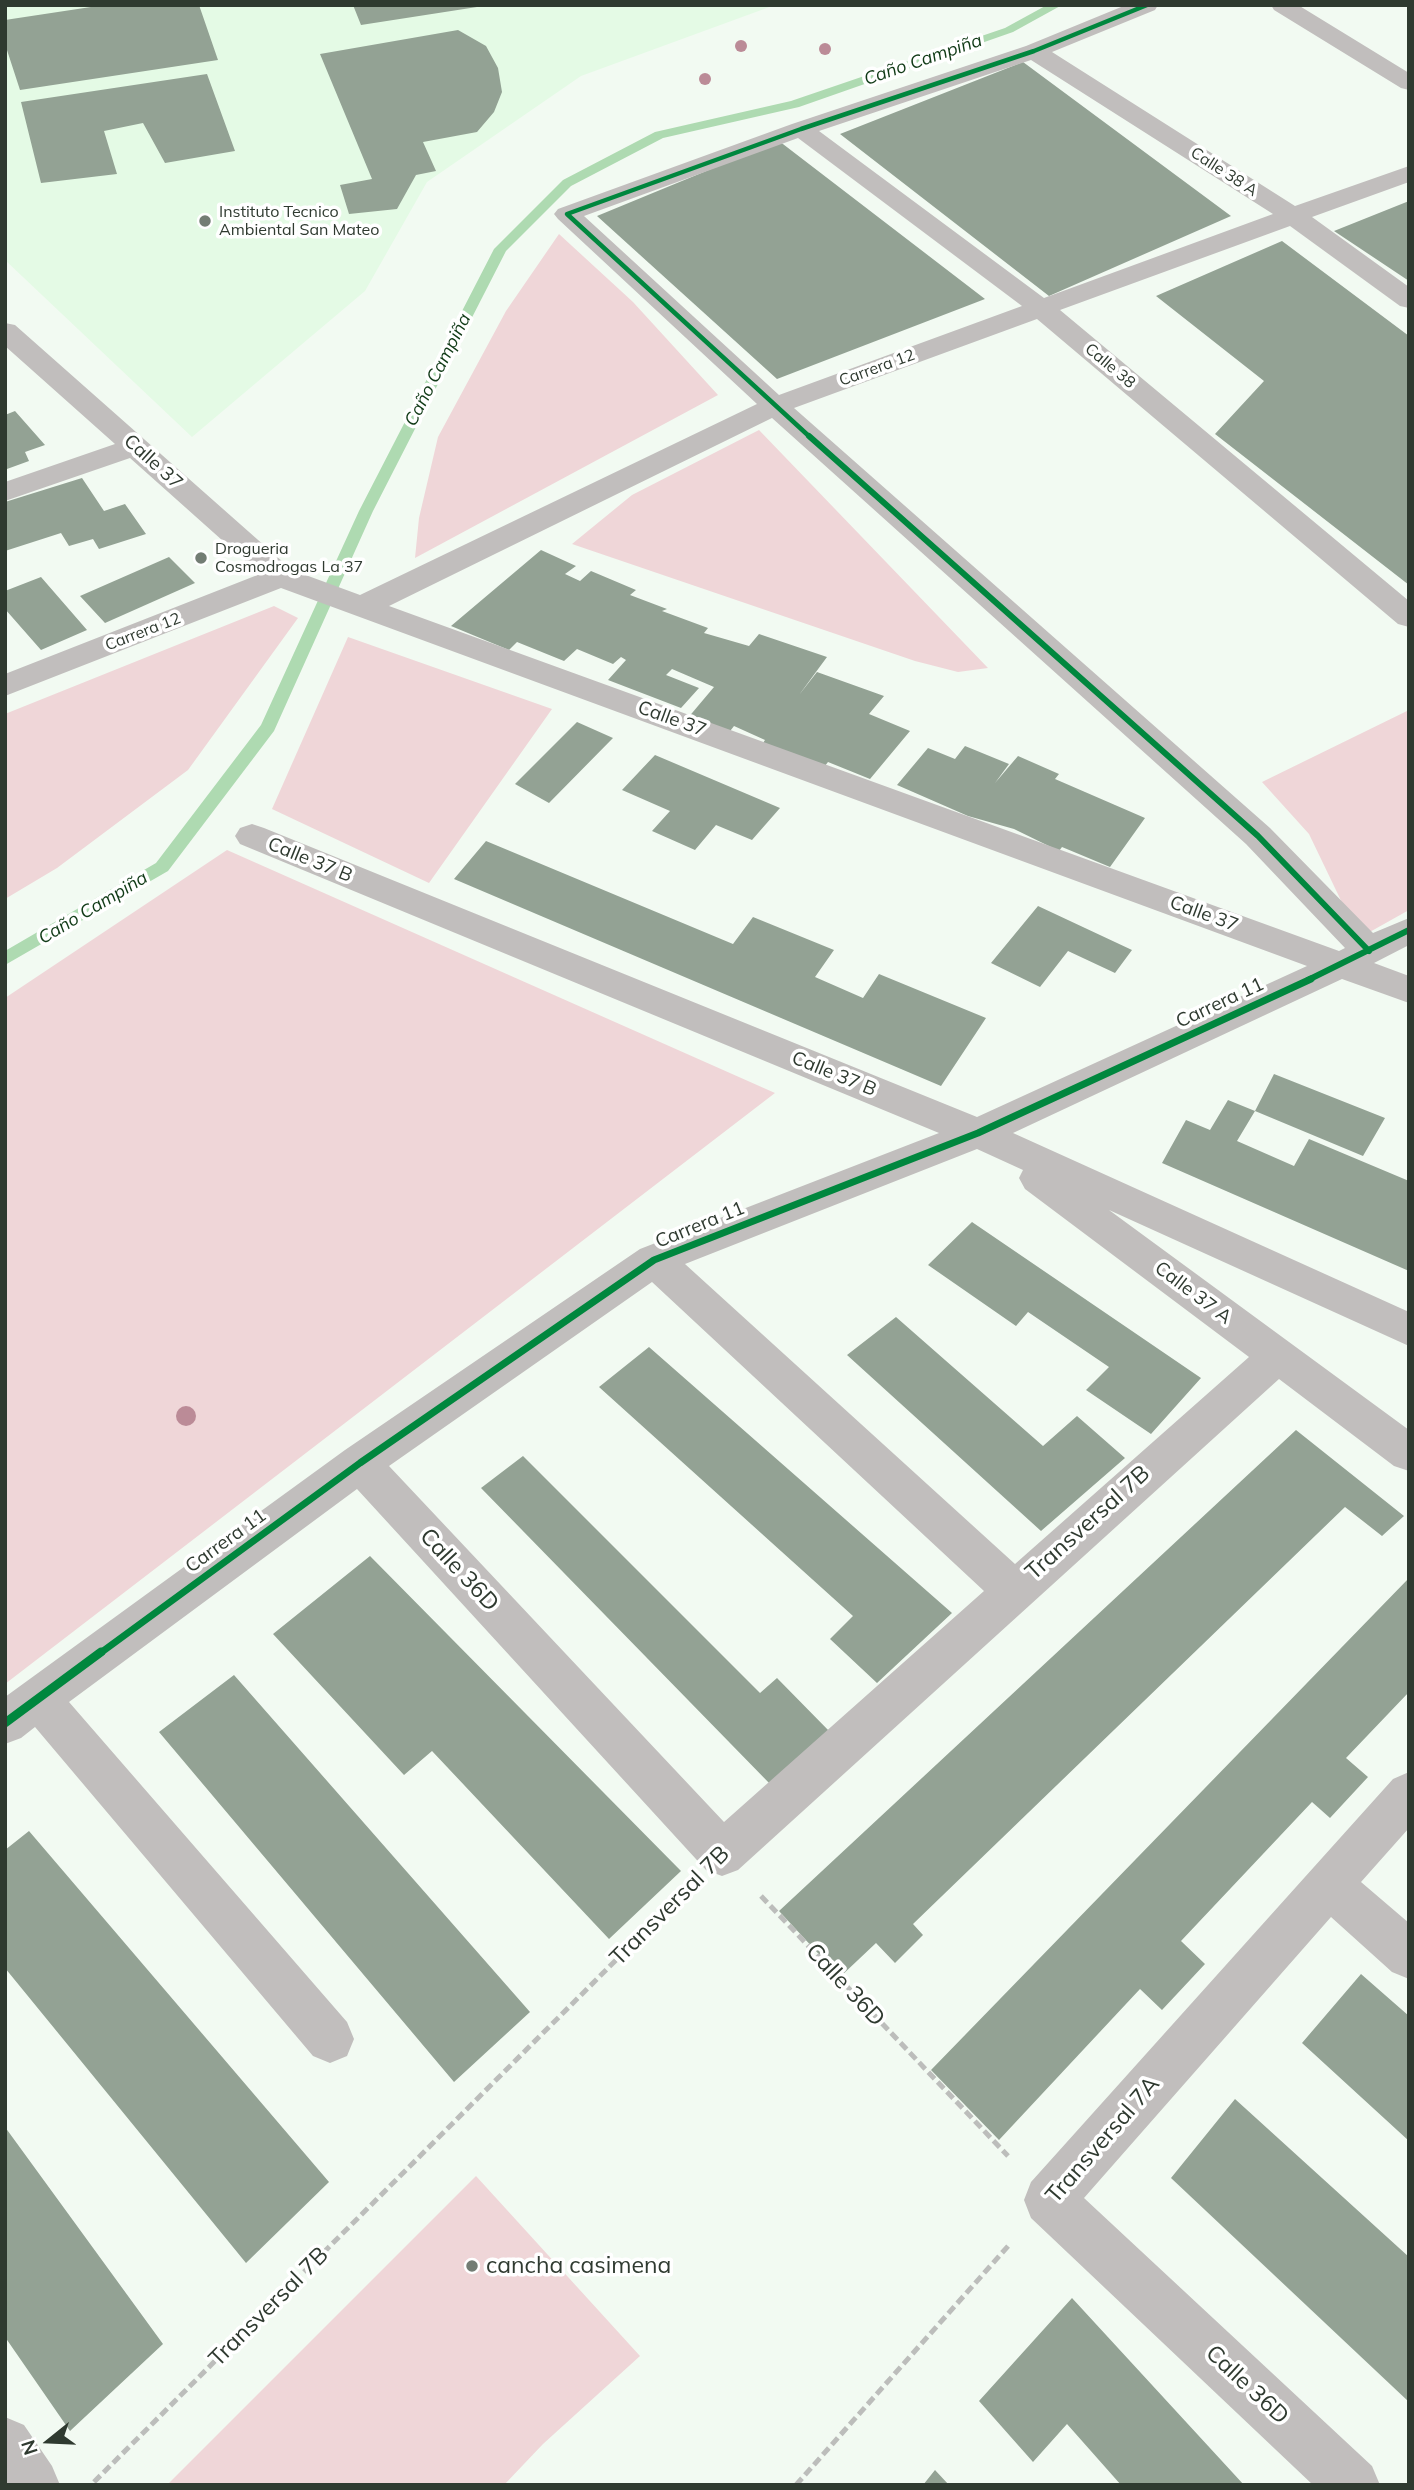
<!DOCTYPE html>
<meta charset="utf-8">
<style>
body{margin:0}
#map{position:relative;width:1414px;height:2490px;overflow:hidden;background:#f2faf2;font-family:Mulish,sans-serif}
canvas{display:block}
.frame{position:absolute;inset:0;border:7px solid #2f3a30;pointer-events:none}
.north{position:absolute;left:14px;top:2406px;width:70px;height:70px;-webkit-text-stroke:5px #fff;paint-order:stroke;rotate:252deg;font-size:19px;font-weight:700;line-height:28px;text-align:center;color:#2f3a30}
.north::after{content:'';display:block;margin:auto;width:24px;height:32px;background:#2f3a30;clip-path:polygon(50% 0,100% 100%,50% 72%,0 100%)}
</style>
<div id="map">
<canvas width="1414" height="2490"></canvas>
<div class="frame"></div>
<div class="north">N</div>
</div>
<script>
const ctx = document.querySelector('canvas').getContext('2d');
ctx.lineJoin = 'round';
function fill(path, color) { ctx.fillStyle = color; ctx.fill(path, 'evenodd'); }
function stroke(path, color, width, dash) { ctx.strokeStyle = color; ctx.lineWidth = width; ctx.lineCap = dash ? 'butt' : 'round'; ctx.setLineDash(dash || []); ctx.stroke(path); }
function drawText(font, color, halo, rows, align = 'center') {
  ctx.font = font + ' Mulish,sans-serif'; ctx.lineWidth = 7; ctx.setLineDash([]); ctx.textBaseline = 'middle'; ctx.strokeStyle = halo; ctx.fillStyle = color; for (const [text, x, y, turn = 0] of rows) {
    ctx.save(); ctx.translate(x, y); ctx.rotate((+turn || 0) * Math.PI / 180); ctx.textAlign = isNaN(turn) ? turn : align; if (halo) ctx.strokeText(text, 0, 0); ctx.fillText(text, 0, 0); ctx.restore();
  }
}
fill(new Path2D(`
 M 775,5 L 581,76 L 427,182 L 365,291 L 192,437 L 5,260 L 5,6 Z`), '#e4fae5');
fill(new Path2D(`
 M 559,234 L 633,302 L 718,395 L 415,558 L 419,518 L 438,437 L 506,311 Z
 M 759,430 L 988,668 L 958,672 L 915,661 L 572,544 L 632,495 Z
 M 274,606 L 298,618 L 188,770 L 57,868 L 5,899 L 5,714 Z
 M 348,637 L 552,709 L 429,883 L 272,809 Z
 M 1409,710 L 1409,910 L 1359,938 L 1309,834 L 1262,782 Z
 M 227,850 L 775,1093 L 5,1684 L 5,998 Z
 M 476,2176 L 640,2356 L 543,2444 L 504,2485 L 167,2485 Z`), '#efd6d8');
fill(new Path2D(`
 M 1047,5 L 1062,5 L 1013,32 L 799,107 L 663,138 L 571,186 L 506,251 L 373,511 L 274,731 L 168,871 L 5,965 L 5,951 L 156,863 L 261,725 L 359,511 L 494,249 L 563,180 L 655,132 L 791,101 L 1005,28 Z`), '#aedab1');
fill(new Path2D(`
 M 104,5 L 199,5 L 218,60 L 20,90 L 5,44 L 5,20 Z
 M 353,5 L 477,5 L 477,7 L 361,25 Z
 M 458,30 L 486,46 L 498,68 L 502,92 L 494,112 L 477,132 L 423,142 L 436,171 L 416,175 L 397,209 L 349,214 L 340,185 L 372,179 L 320,54 Z
 M 1023,62 L 1231,216 L 1049,296 L 840,134 Z
 M 207,74 L 235,151 L 165,163 L 143,123 L 104,131 L 117,174 L 41,183 L 21,102 Z
 M 779,141 L 985,299 L 777,379 L 597,216 Z
 M 1409,201 L 1409,281 L 1334,231 Z
 M 1282,241 L 1409,336 L 1409,585 L 1215,434 L 1264,381 L 1156,296 Z
 M 15,411 L 45,445 L 25,452 L 29,461 L 7,469 L 5,415 Z
 M 82,478 L 104,511 L 125,504 L 146,534 L 99,549 L 93,539 L 69,546 L 61,533 L 5,551 L 5,502 Z
 M 541,550 L 576,566 L 565,574 L 580,581 L 591,571 L 636,590 L 630,595 L 667,609 L 662,611 L 708,628 L 704,633 L 749,646 L 759,634 L 827,657 L 799,695 L 817,672 L 884,696 L 869,714 L 910,731 L 870,779 L 828,762 L 821,771 L 761,746 L 765,740 L 734,726 L 727,735 L 687,719 L 714,687 L 672,669 L 666,675 L 699,688 L 681,708 L 608,680 L 626,660 L 621,657 L 613,664 L 577,649 L 564,661 L 517,642 L 509,650 L 451,626 Z
 M 169,557 L 195,583 L 105,623 L 80,596 Z
 M 41,577 L 87,630 L 41,650 L 5,609 L 5,591 Z
 M 577,722 L 613,738 L 549,803 L 515,784 Z
 M 965,746 L 1009,764 L 995,783 L 1018,756 L 1059,774 L 1055,779 L 1145,818 L 1110,867 L 1062,847 L 1059,851 L 1014,829 L 968,816 L 897,785 L 928,748 L 955,759 Z
 M 655,755 L 780,808 L 752,840 L 716,825 L 695,850 L 652,831 L 670,811 L 622,790 Z
 M 486,841 L 733,944 L 753,917 L 834,950 L 815,977 L 863,998 L 879,974 L 986,1018 L 941,1086 L 454,879 Z
 M 1038,906 L 1132,950 L 1115,973 L 1068,951 L 1040,987 L 991,963 Z
 M 1274,1074 L 1385,1118 L 1363,1156 L 1255,1111 Z
 M 1228,1100 L 1255,1111 L 1237,1141 L 1294,1166 L 1309,1139 L 1409,1181 L 1409,1271 L 1162,1163 L 1186,1120 L 1210,1130 Z
 M 972,1222 L 1201,1378 L 1151,1434 L 1086,1390 L 1109,1367 L 1028,1312 L 1016,1326 L 928,1265 Z
 M 896,1317 L 1043,1446 L 1077,1416 L 1125,1458 L 1041,1531 L 847,1355 Z
 M 649,1347 L 952,1613 L 877,1683 L 830,1639 L 853,1616 L 599,1387 Z
 M 1296,1430 L 1404,1516 L 1382,1536 L 1345,1507 L 913,1924 L 923,1935 L 895,1963 L 876,1943 L 840,1977 L 779,1911 Z
 M 523,1456 L 760,1693 L 777,1678 L 831,1733 L 771,1785 L 481,1488 Z
 M 370,1556 L 681,1871 L 609,1939 L 432,1751 L 404,1775 L 273,1634 Z
 M 1409,1578 L 1409,1692 L 1346,1758 L 1368,1777 L 1330,1818 L 1312,1802 L 1181,1941 L 1205,1964 L 1162,2010 L 1140,1989 L 999,2140 L 931,2070 Z
 M 234,1675 L 530,2012 L 454,2082 L 159,1732 Z
 M 29,1831 L 329,2182 L 246,2263 L 5,1968 L 5,1850 Z
 M 1361,1974 L 1409,2016 L 1409,2141 L 1302,2043 Z
 M 1235,2099 L 1409,2257 L 1409,2402 L 1171,2178 Z
 M 5,2127 L 163,2344 L 70,2431 L 5,2337 Z
 M 1072,2298 L 1244,2485 L 1121,2485 L 1067,2424 L 1033,2462 L 979,2401 Z
 M 935,2470 L 949,2485 L 923,2485 Z`), '#93a294');
stroke(new Path2D(`
 M 761,1896 L 1008,2156
 M 94,2482 L 682,1894
 M 796,2485 L 1009,2245`), '#bcbdbb', 5, [9, 4.5]);
fill(new Path2D(`
 M 1126,5 L 1158,5 L 1155,10 L 1052,52 L 1295,206 L 1409,166 L 1409,182 L 1312,217 L 1409,287 L 1409,308 L 1400,306 L 1290,226 L 1060,310 L 1409,601 L 1409,627 L 1398,624 L 1037,319 L 794,408 L 1270,828 L 1373,933 L 1409,918 L 1409,945 L 1374,963 L 1409,976 L 1409,1003 L 1342,979 L 1013,1133 L 1409,1312 L 1409,1346 L 1109,1210 L 1409,1430 L 1409,1471 L 1394,1466 L 1279,1379 L 738,1870 L 722,1876 L 706,1870 L 357,1489 L 69,1702 L 347,2022 L 354,2039 L 347,2056 L 330,2063 L 313,2056 L 35,1727 L 21,1738 L 5,1744 L 5,1697 L 345,1450 L 640,1249 L 939,1133 L 240,844 L 235,836 L 240,828 L 252,824 L 264,828 L 977,1117 L 1307,966 L 281,588 L 5,696 L 5,674 L 260,574 L 130,458 L 5,501 L 5,482 L 115,444 L 5,346 L 5,323 L 15,325 L 292,570 L 360,595 L 757,404 L 558,219 L 554,214 L 558,209 L 792,124 L 1026,46 ZM 1031,60 L 1273,214 L 1044,298 L 819,131 ZM 798,138 L 1022,306 L 779,395 L 584,216 ZM 772,418 L 1246,844 L 1345,948 L 1339,951 L 389,606 ZM 977,1149 L 1023,1170 L 1019,1178 L 1025,1189 L 1249,1357 L 1015,1564 L 685,1264 ZM 652,1282 L 984,1591 L 724,1822 L 389,1466 Z
 M 1271,5 L 1298,5 L 1409,73 L 1409,90 L 1401,88 L 1274,10 Z
 M 1409,1772 L 1409,1828 L 1361,1882 L 1409,1923 L 1409,1979 L 1392,1972 L 1331,1917 L 1084,2198 L 1372,2466 L 1380,2485 L 1313,2485 L 1031,2218 L 1024,2200 L 1031,2182 L 1393,1779 Z
 M 5,2417 L 24,2425 L 52,2466 L 60,2485 L 5,2485 Z`), '#c1bebd');
stroke(new Path2D(`
 M 811,438 L 567,214 L 801,129 L 1034,51 L 1147,5`), '#00873e', 4.5);
stroke(new Path2D(`
 M 809,436 L 1258,836 L 1369,951
 M 1308,980 L 1409,930`), '#00873e', 6);
stroke(new Path2D(`
 M 99,1654 L 360,1463 L 654,1260 L 978,1133 L 1311,979`), '#00873e', 7);
stroke(new Path2D(`
 M 5,1723 L 101,1652`), '#00873e', 9);
ctx.fillStyle = '#bb8b97';
for (const [x, y, r] of [
 [741,46,6],
 [825,49,6],
 [705,79,6],
 [186,1416,10]
]) { ctx.beginPath(); ctx.arc(x, y, r, 0, 2 * Math.PI); ctx.fill(); }
for (const [x, y, r, color] of [
 [205,221,7,"#737d74"],
 [201,558,7,"#737d74"],
 [472,2266,7,"#737d74"]
]) { const dot = new Path2D(); dot.arc(x, y, r, 0, 2 * Math.PI); ctx.fillStyle = color; ctx.fill(dot); stroke(dot, '#fff', 2.5); }
drawText('16px', '#2f3a30', '#fff', [
 ["Calle 38 A",1224,172,33],
 ["Calle 38",1110,366,40],
 ["Carrera 12",877,368,-20],
 ["Carrera 12",143,632,-21]
]);
drawText('16px', '#2f3a30', '#fff', [
 ["Instituto Tecnico",219,212],
 ["Ambiental San Mateo",219,230],
 ["Drogueria",215,549],
 ["Cosmodrogas La 37",215,567]
], 'left');
drawText('italic 18px', '#103a16', '#fff', [
 ["Caño Campiña",923,60,-19],
 ["Caño Campiña",438,370,-63],
 ["Caño Campiña",93,908,-31]
]);
drawText('19px', '#2f3a30', '#fff', [
 ["Calle 37",153,462,42],
 ["Calle 37",672,719,20],
 ["Calle 37 B",310,860,22],
 ["Calle 37",1204,914,20],
 ["Carrera 11",1220,1003,-25],
 ["Calle 37 B",834,1074,22],
 ["Carrera 11",700,1225,-22],
 ["Calle 37 A",1193,1293,37],
 ["Carrera 11",226,1541,-36]
]);
drawText('23px', '#2f3a30', '#fff', [
 ["Transversal 7B",1088,1523,-42],
 ["Calle 36D",459,1570,47],
 ["Transversal 7B",670,1906,-45],
 ["Calle 36D",845,1985,47],
 ["Transversal 7A",1103,2140,-49],
 ["Transversal 7B",269,2307,-45],
 ["Calle 36D",1247,2385,43]
]);
drawText('23px', '#2f3a30', '#fff', [
 ["cancha casimena",486,2266]
], 'left');
</script>
